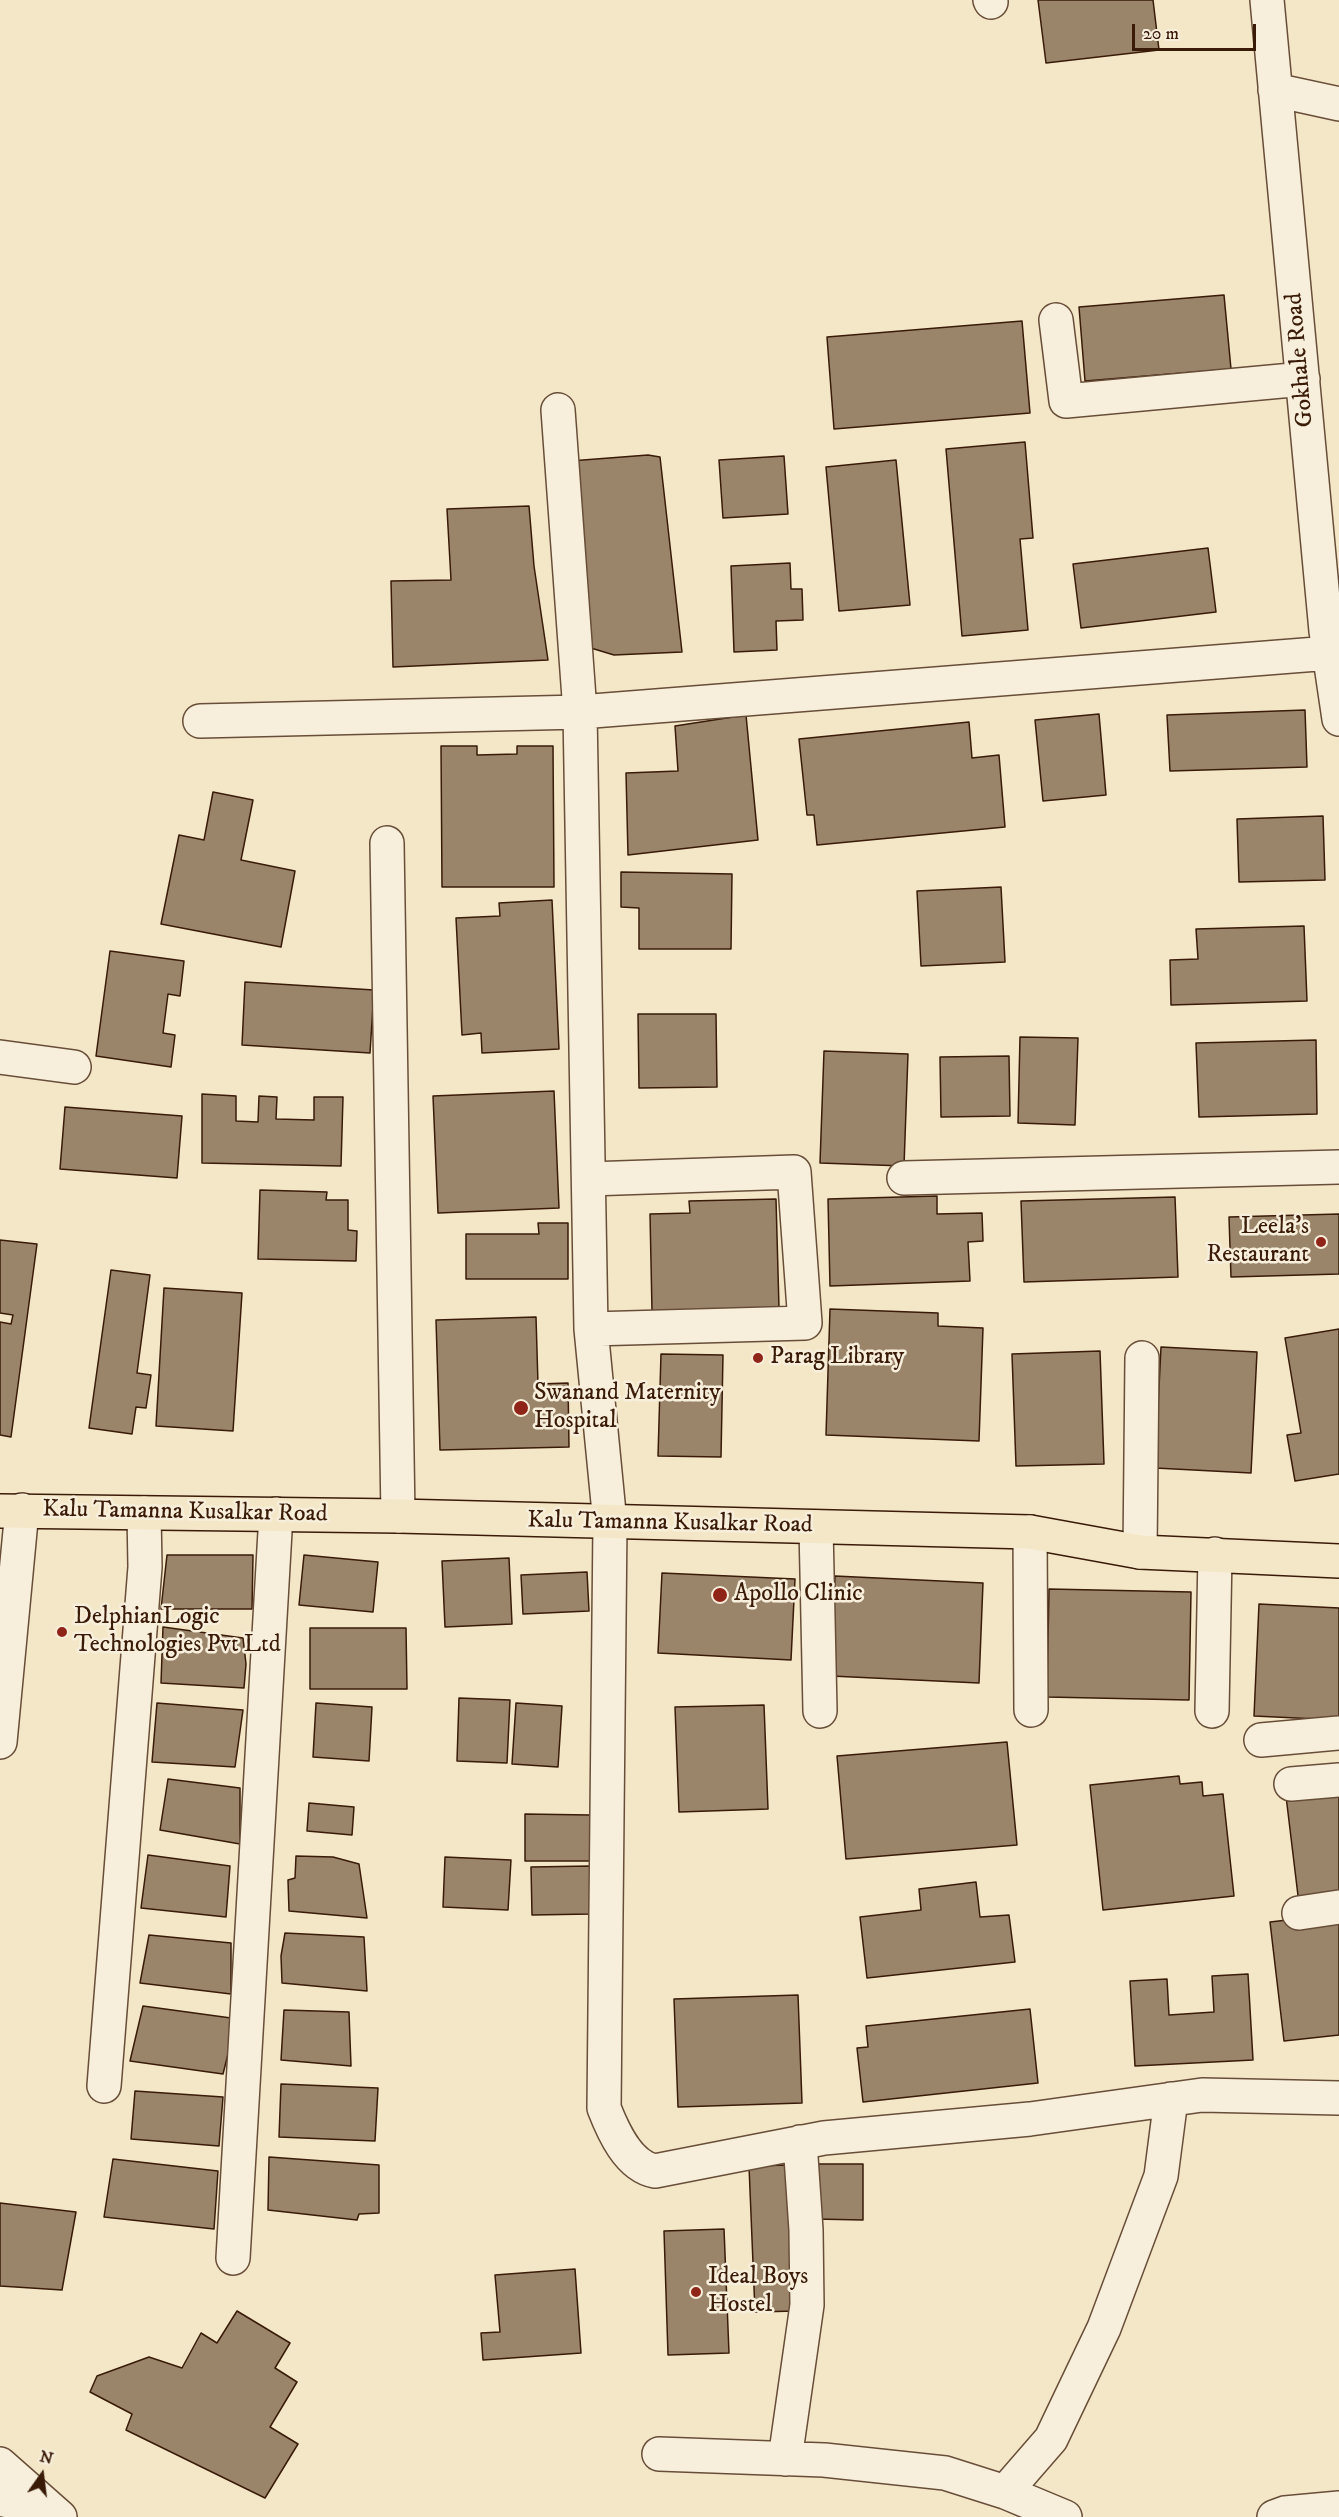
<!DOCTYPE html>
<style>
body{margin:0}
#map{position:relative;width:1339px;height:2517px;overflow:hidden;background:#f3e7c7;font-family:"IM FELL DW Pica",serif}
canvas{display:block}
.north{position:absolute;left:12px;top:2445px;width:60px;height:60px;-webkit-text-stroke:4px #f7efdb;paint-order:stroke;rotate:14deg;font-size:16px;font-weight:700;line-height:24px;text-align:center;color:#391b08}
.north::after{content:'';display:block;margin:auto;width:21px;height:27px;background:#391b08;clip-path:polygon(50% 0,100% 100%,50% 72%,0 100%)}
.scale{position:absolute;left:1132px;top:24px;width:124px;height:27px;box-sizing:border-box;border:3px solid #391b08;border-top:0;padding-left:8px;font-size:18px;line-height:21px;white-space:nowrap;color:#391b08;-webkit-text-stroke:4px #f7efdb;paint-order:stroke}
</style>
<div id="map">
<canvas width="1339" height="2517"></canvas>
<div class="north">N</div>
<div class="scale">20 m</div>
</div>
<script>
const ctx = document.querySelector('canvas').getContext('2d');
ctx.lineJoin = 'round';
function fill(path, color) { ctx.fillStyle = color; ctx.fill(path, 'evenodd'); }
function stroke(path, color, width, dash) { ctx.strokeStyle = color; ctx.lineWidth = width; ctx.lineCap = dash ? 'butt' : 'round'; ctx.setLineDash(dash || []); ctx.stroke(path); }
function drawText(font, color, halo, rows, align = 'center') {
  ctx.font = font + ' "IM FELL DW Pica",serif'; ctx.lineWidth = 5; ctx.setLineDash([]); ctx.textBaseline = 'middle'; ctx.strokeStyle = halo; ctx.fillStyle = color; for (const [text, x, y, turn = 0] of rows) {
    ctx.save(); ctx.translate(x, y); ctx.rotate((+turn || 0) * Math.PI / 180); ctx.textAlign = isNaN(turn) ? turn : align; if (halo) ctx.strokeText(text, 0, 0); ctx.fillText(text, 0, 0); ctx.restore();
  }
}
const building = new Path2D(`
 M 1038,0 L 1153,0 L 1159,50 L 1046,63 Z
 M 1224,295 L 1231,369 L 1085,381 L 1079,307 Z
 M 1022,321 L 1030,413 L 834,429 L 827,337 Z
 M 1025,442 L 1033,538 L 1020,539 L 1028,630 L 962,636 L 946,449 Z
 M 648,455 L 660,457 L 682,652 L 614,655 L 581,645 L 570,461 Z
 M 784,456 L 788,514 L 723,518 L 719,460 Z
 M 896,460 L 910,605 L 839,611 L 826,467 Z
 M 529,506 L 534,566 L 548,660 L 393,667 L 391,581 L 451,580 L 447,509 Z
 M 1208,548 L 1216,612 L 1081,628 L 1073,564 Z
 M 790,563 L 791,589 L 802,589 L 803,620 L 776,621 L 777,650 L 734,652 L 731,566 Z
 M 1305,710 L 1307,767 L 1170,771 L 1167,715 Z
 M 1099,714 L 1106,795 L 1043,801 L 1035,720 Z
 M 746,715 L 758,840 L 628,855 L 626,773 L 678,771 L 675,726 Z
 M 969,722 L 972,758 L 999,755 L 1005,827 L 817,845 L 814,815 L 807,815 L 799,739 Z
 M 441,746 L 477,746 L 477,755 L 517,754 L 517,746 L 553,746 L 554,887 L 442,887 Z
 M 213,792 L 253,800 L 241,860 L 295,871 L 281,947 L 161,924 L 179,835 L 204,840 Z
 M 1323,816 L 1325,880 L 1239,882 L 1237,819 Z
 M 621,872 L 732,874 L 731,949 L 639,949 L 639,908 L 621,907 Z
 M 1001,887 L 1005,962 L 921,966 L 917,891 Z
 M 552,900 L 559,1049 L 482,1053 L 481,1033 L 462,1035 L 456,918 L 500,916 L 499,903 Z
 M 1304,926 L 1307,1001 L 1171,1005 L 1170,960 L 1198,959 L 1196,929 Z
 M 110,951 L 184,961 L 180,996 L 168,994 L 163,1033 L 175,1035 L 171,1067 L 96,1056 Z
 M 245,982 L 374,990 L 370,1053 L 242,1045 Z
 M 638,1014 L 716,1014 L 717,1087 L 639,1088 Z
 M 1020,1037 L 1078,1038 L 1075,1125 L 1018,1123 Z
 M 1316,1040 L 1317,1114 L 1199,1117 L 1196,1043 Z
 M 824,1051 L 908,1054 L 904,1166 L 820,1163 Z
 M 1009,1056 L 1010,1116 L 941,1117 L 940,1057 Z
 M 554,1091 L 559,1208 L 438,1213 L 433,1096 Z
 M 202,1094 L 236,1096 L 236,1121 L 258,1122 L 259,1096 L 277,1097 L 276,1119 L 314,1120 L 314,1097 L 343,1097 L 341,1166 L 202,1163 Z
 M 65,1107 L 182,1116 L 177,1178 L 60,1169 Z
 M 260,1190 L 327,1192 L 326,1200 L 348,1200 L 348,1230 L 357,1231 L 356,1261 L 258,1259 Z
 M 937,1196 L 937,1214 L 982,1213 L 983,1241 L 968,1242 L 970,1281 L 830,1286 L 828,1199 Z
 M 1175,1197 L 1178,1277 L 1024,1282 L 1021,1201 Z
 M 776,1199 L 779,1308 L 652,1311 L 650,1214 L 690,1213 L 689,1201 Z
 M 1339,1214 L 1339,1274 L 1231,1277 L 1229,1217 Z
 M 538,1223 L 568,1223 L 568,1279 L 466,1279 L 466,1234 L 539,1234 Z
 M 0,1240 L 37,1244 L 11,1437 L 0,1435 L 0,1322 L 11,1324 L 13,1315 L 0,1313 Z
 M 111,1270 L 150,1275 L 137,1373 L 151,1375 L 146,1408 L 136,1407 L 132,1434 L 89,1428 Z
 M 164,1288 L 242,1293 L 233,1431 L 156,1426 Z
 M 830,1309 L 938,1313 L 938,1326 L 983,1328 L 979,1441 L 826,1435 Z
 M 536,1317 L 538,1384 L 568,1383 L 569,1447 L 440,1450 L 436,1320 Z
 M 1339,1329 L 1339,1474 L 1295,1481 L 1287,1435 L 1301,1433 L 1285,1338 Z
 M 1161,1347 L 1257,1352 L 1251,1473 L 1155,1468 Z
 M 1100,1351 L 1104,1464 L 1016,1466 L 1012,1354 Z
 M 661,1354 L 723,1355 L 721,1457 L 658,1456 Z
 M 167,1555 L 253,1555 L 252,1609 L 161,1609 Z
 M 304,1555 L 378,1562 L 373,1612 L 299,1605 Z
 M 509,1558 L 512,1624 L 445,1627 L 442,1561 Z
 M 587,1572 L 589,1611 L 523,1614 L 521,1575 Z
 M 662,1573 L 795,1579 L 791,1660 L 658,1653 Z
 M 835,1576 L 983,1583 L 979,1683 L 831,1676 Z
 M 1049,1589 L 1191,1592 L 1189,1700 L 1047,1697 Z
 M 1259,1604 L 1339,1608 L 1339,1720 L 1254,1716 Z
 M 163,1627 L 243,1638 L 246,1664 L 244,1688 L 161,1683 Z
 M 310,1628 L 406,1628 L 407,1689 L 310,1689 Z
 M 459,1698 L 510,1700 L 507,1763 L 457,1761 Z
 M 157,1703 L 243,1710 L 235,1767 L 152,1762 Z
 M 316,1703 L 372,1707 L 369,1761 L 313,1757 Z
 M 516,1703 L 562,1706 L 558,1767 L 512,1764 Z
 M 764,1705 L 768,1809 L 679,1812 L 675,1707 Z
 M 1007,1742 L 1017,1845 L 846,1859 L 837,1756 Z
 M 1179,1776 L 1180,1784 L 1202,1782 L 1203,1796 L 1223,1794 L 1234,1896 L 1103,1910 L 1090,1785 Z
 M 168,1779 L 240,1788 L 240,1844 L 160,1830 Z
 M 1339,1790 L 1339,1900 L 1299,1904 L 1286,1796 Z
 M 309,1803 L 354,1807 L 352,1835 L 307,1831 Z
 M 525,1814 L 590,1815 L 590,1861 L 525,1861 Z
 M 148,1855 L 230,1866 L 226,1917 L 141,1908 Z
 M 296,1856 L 333,1857 L 359,1864 L 367,1918 L 289,1911 L 288,1880 L 295,1878 Z
 M 445,1857 L 511,1860 L 508,1910 L 443,1907 Z
 M 591,1866 L 591,1914 L 532,1915 L 531,1867 Z
 M 976,1882 L 980,1917 L 1009,1915 L 1015,1962 L 867,1978 L 860,1917 L 921,1910 L 919,1889 Z
 M 1339,1914 L 1339,2035 L 1284,2041 L 1270,1922 Z
 M 285,1933 L 364,1937 L 367,1991 L 282,1983 L 281,1956 Z
 M 149,1935 L 231,1943 L 231,1994 L 140,1983 Z
 M 1248,1974 L 1253,2060 L 1135,2066 L 1130,1981 L 1167,1979 L 1169,2015 L 1214,2012 L 1212,1976 Z
 M 798,1995 L 802,2103 L 678,2107 L 674,1999 Z
 M 143,2006 L 231,2018 L 229,2050 L 223,2074 L 130,2061 Z
 M 1030,2009 L 1038,2083 L 863,2102 L 857,2048 L 868,2047 L 866,2026 Z
 M 284,2010 L 349,2012 L 351,2066 L 281,2060 Z
 M 281,2084 L 378,2088 L 375,2141 L 279,2137 Z
 M 135,2091 L 223,2097 L 219,2146 L 131,2139 Z
 M 269,2157 L 379,2165 L 379,2213 L 359,2214 L 357,2220 L 268,2210 Z
 M 113,2159 L 218,2171 L 214,2229 L 104,2217 Z
 M 815,2164 L 863,2164 L 863,2220 L 815,2219 Z
 M 790,2165 L 796,2311 L 755,2312 L 749,2166 Z
 M 0,2203 L 76,2212 L 62,2290 L 0,2286 Z
 M 724,2229 L 729,2353 L 668,2355 L 664,2231 Z
 M 575,2269 L 581,2353 L 483,2360 L 481,2333 L 500,2332 L 495,2275 Z
 M 237,2311 L 290,2343 L 275,2368 L 297,2382 L 270,2427 L 298,2444 L 265,2498 L 126,2430 L 132,2414 L 90,2392 L 97,2376 L 149,2357 L 182,2368 L 201,2333 L 217,2343 Z`);
fill(building, '#9a856b');
stroke(building, '#391b08', 1.5);
const minor = new Path2D(`
 M 990,0 L 991,2
 M 1267,0 L 1326,631 L 1339,719
 M 1275,90 L 1339,104
 M 1056,320 L 1066,401 L 1303,379
 M 558,410 L 580,712 L 591,1329 L 610,1523 L 604,2108 C 613,2131 628,2166 655,2171 L 824,2138 L 1030,2119 L 1202,2095 L 1339,2098
 M 200,721 L 580,712 L 1330,653
 M 387,843 L 398,1516
 M 0,1057 L 74,1067
 M 904,1178 L 1339,1167
 M 589,1179 L 794,1172 L 805,1323 L 591,1329
 M 816,1527 L 820,1711
 M 1030,1532 L 1031,1710
 M 1140,1552 L 1142,1358
 M 1212,1711 L 1215,1554
 M 1261,1740 L 1339,1733
 M 0,1742 L 22,1510
 M 1291,1784 L 1339,1780
 M 1299,1913 L 1339,1907
 M 104,2086 L 145,1567 L 144,1513
 M 233,2258 L 276,1514
 M 659,2454 L 824,2460 L 945,2473 L 1005,2492 L 1051,2439 L 1104,2328 L 1161,2176 L 1171,2099
 M 785,2459 L 807,2305 L 806,2230 L 800,2142
 M 0,2464 L 60,2517
 M 1005,2492 L 1065,2517
 M 0,2499 L 51,2511
 M 1274,2517 L 1285,2513 L 1339,2508`);
const major = new Path2D(`
 M 0,1511 L 398,1516 L 1030,1532 L 1140,1552 L 1339,1561`);
stroke(minor, '#684e38', 36);
stroke(major, '#391b08', 36);
stroke(minor, '#f7efdb', 33);
stroke(major, '#f3e7c7', 33);
for (const [x, y, r, color] of [
 [1321,1242,6,"#8f2418"],
 [758,1358,6,"#8f2418"],
 [521,1408,8,"#8f2418"],
 [720,1595,8,"#8f2418"],
 [62,1632,6,"#8f2418"],
 [696,2292,6,"#8f2418"]
]) { const dot = new Path2D(); dot.arc(x, y, r, 0, 2 * Math.PI); ctx.fillStyle = color; ctx.fill(dot); stroke(dot, '#f7efdb', 2); }
drawText('24px', '#391b08', '#f7efdb', [
 ["Gokhale Road",1301,360,-95],
 ["Kalu Tamanna Kusalkar Road",185,1513,1],
 ["Kalu Tamanna Kusalkar Road",670,1524,1]
]);
drawText('24px', '#391b08', '#f7efdb', [
 ["Leela's",1309,1228,"right"],
 ["Restaurant",1309,1256,"right"],
 ["Parag Library",770,1358],
 ["Swanand Maternity",534,1394],
 ["Hospital",534,1422],
 ["Apollo Clinic",734,1595],
 ["DelphianLogic",74,1618],
 ["Technologies Pvt Ltd",74,1646],
 ["Ideal Boys",708,2278],
 ["Hostel",708,2306]
], 'left');
</script>
